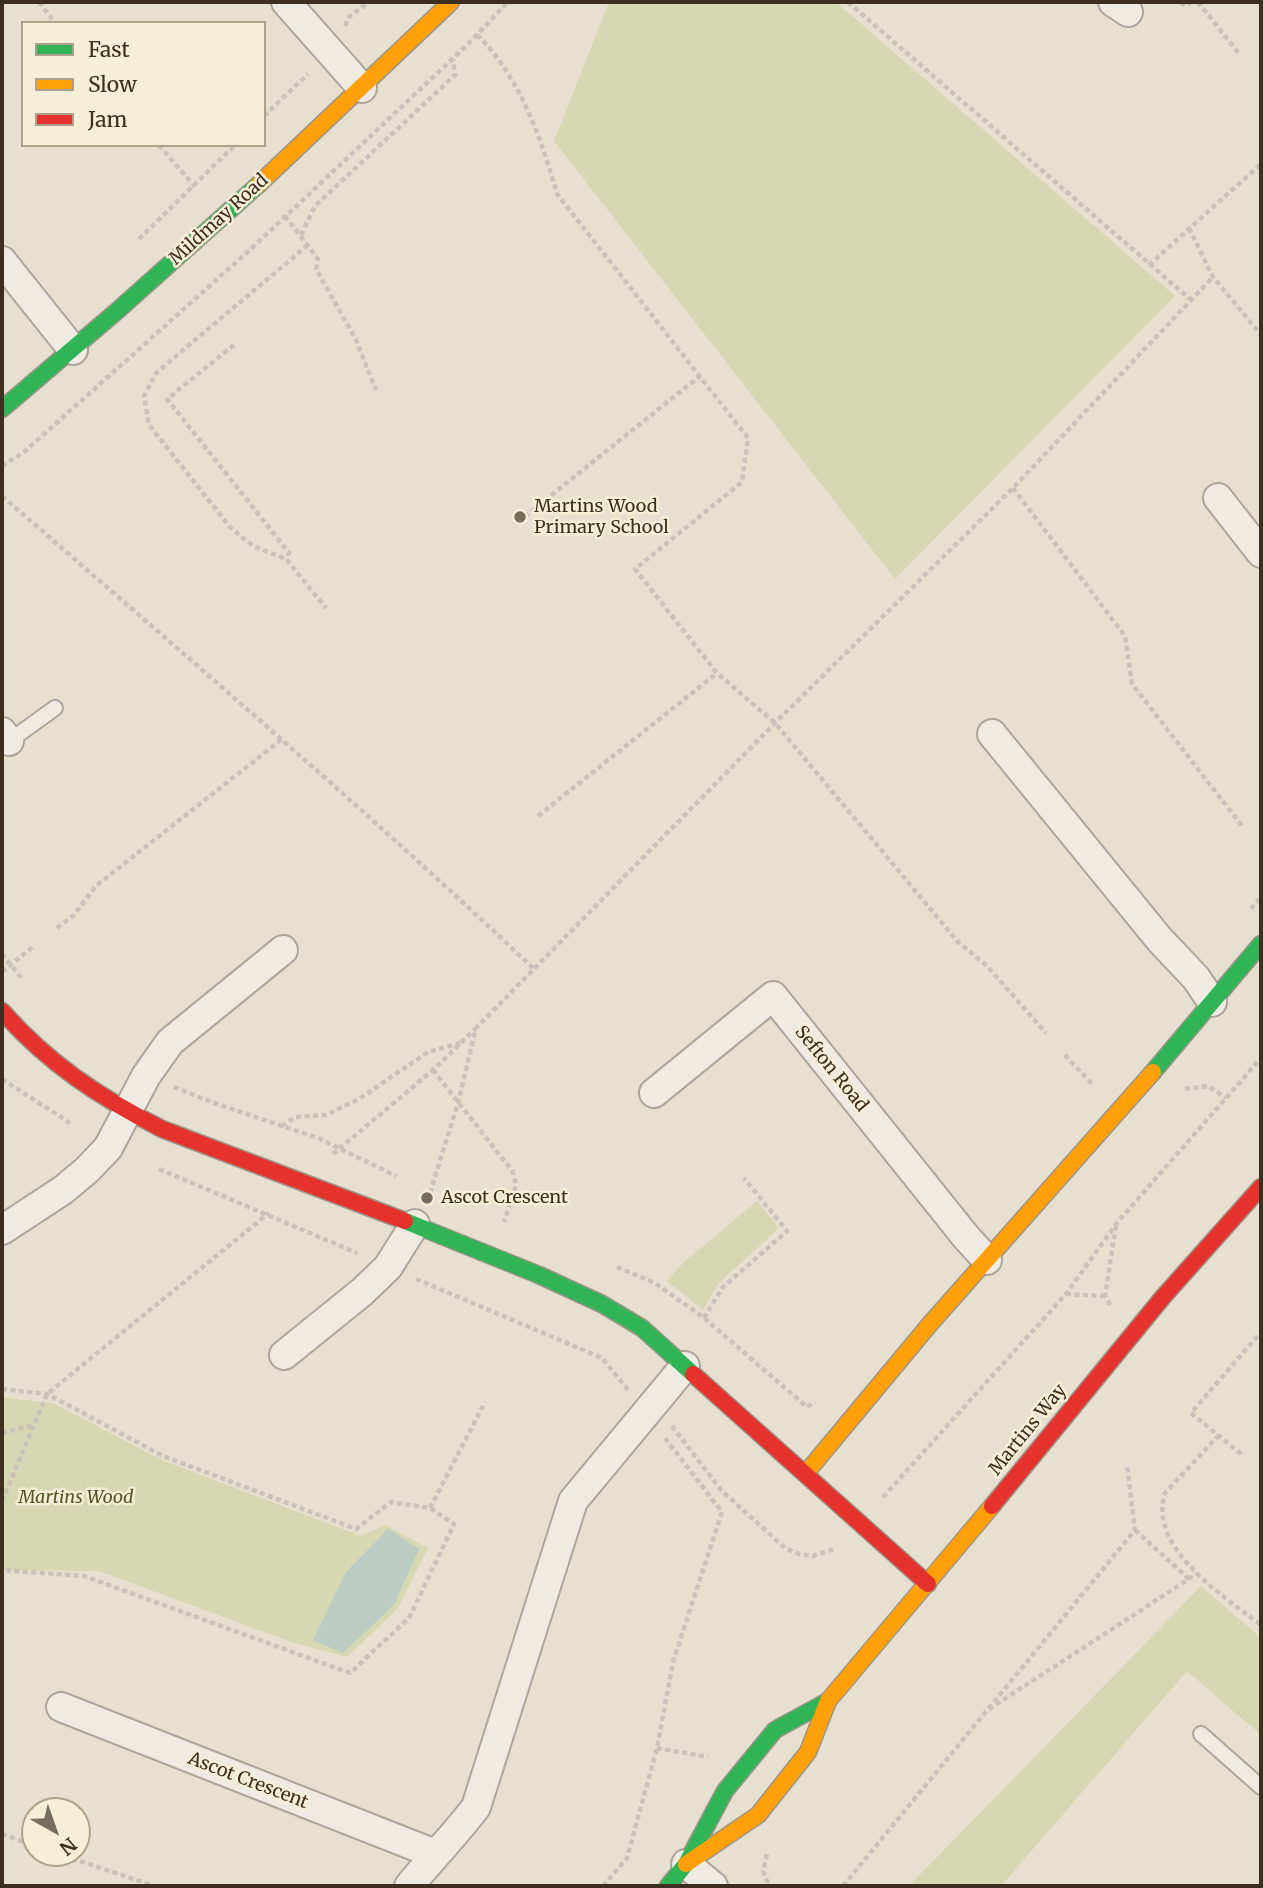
<!DOCTYPE html>
<style>
body{margin:0}
#map{position:relative;width:1263px;height:1888px;overflow:hidden;background:#e7e0d1;font-family:Merriweather,serif}
canvas{display:block}
.frame{position:absolute;inset:0;border:4px solid #3d2e20;pointer-events:none}
.legend{position:absolute;left:21px;top:21px;width:245px;height:126px;box-sizing:border-box;background:#f7eed8;border:2px solid #ada18e;margin:0;padding:9px 12px;list-style:none;font-size:21px;color:#3d2e20}
.legend li{display:flex;align-items:center;gap:14px;height:35px}
.legend b{width:35px;border:2px solid #ada18e}
.north{position:absolute;left:21px;top:1797px;width:70px;height:70px;box-sizing:border-box;background:#f7eed8;border:2px solid #ada18e;border-radius:50%;rotate:140deg;font-size:19px;font-weight:700;line-height:28px;text-align:center;color:#3d2e20}
.north::after{content:'';display:block;margin:auto;width:24px;height:32px;background:#786c5e;clip-path:polygon(50% 0,100% 100%,50% 72%,0 100%)}
</style>
<div id="map">
<canvas width="1263" height="1888"></canvas>
<div class="frame"></div>
<ul class="legend">
<li><b style="height:9px;background:#30b455"></b>Fast</li>
<li><b style="height:9px;background:#ff9f0a"></b>Slow</li>
<li><b style="height:9px;background:#e5322d"></b>Jam</li>
</ul>
<div class="north">N</div>
</div>
<script>
const ctx = document.querySelector('canvas').getContext('2d');
ctx.lineJoin = 'round';
function fill(path, color) { ctx.fillStyle = color; ctx.fill(path, 'evenodd'); }
function stroke(path, color, width, dash) { ctx.strokeStyle = color; ctx.lineWidth = width; ctx.lineCap = dash ? 'butt' : 'round'; ctx.setLineDash(dash || []); ctx.stroke(path); }
function drawText(font, color, halo, rows, align = 'center') {
  ctx.font = font + ' Merriweather,serif'; ctx.lineWidth = 5; ctx.setLineDash([]); ctx.textBaseline = 'middle'; ctx.strokeStyle = halo; ctx.fillStyle = color; for (const [text, x, y, turn = 0] of rows) {
    ctx.save(); ctx.translate(x, y); ctx.rotate((+turn || 0) * Math.PI / 180); ctx.textAlign = isNaN(turn) ? turn : align; if (halo) ctx.strokeText(text, 0, 0); ctx.fillText(text, 0, 0); ctx.restore();
  }
}
fill(new Path2D(`
 M 609,2 L 836,2 L 1175,296 L 895,579 L 554,141 Z
 M 757,1201 L 779,1228 L 718,1284 L 703,1310 L 667,1281 L 684,1262 Z
 M 2,1397 L 53,1403 L 162,1460 L 361,1536 L 385,1525 L 428,1548 L 398,1608 L 347,1657 L 294,1643 L 99,1571 L 2,1570 Z
 M 1201,1586 L 1261,1638 L 1261,1735 L 1187,1671 L 1001,1886 L 909,1886 Z`), '#d6d7b3');
fill(new Path2D(`
 M 388,1529 L 419,1549 L 394,1605 L 343,1653 L 313,1640 L 346,1572 Z`), '#bcccc2');
const lane = new Path2D(`
 M 5,744 L 55,708
 M 1201,1734 L 1261,1787`);
const street = new Path2D(`
 M 286,2 L 362,88
 M 1113,2 L 1128,12
 M 2,261 L 73,350
 M 1218,498 L 1261,553
 M 2,732 L 9,741
 M 992,734 L 1160,940 L 1196,978 L 1212,1002
 M 654,1093 L 773,996 L 966,1237 L 987,1260
 M 2,1230 L 63,1190 L 87,1170 L 108,1148 L 146,1076 L 170,1042 L 283,950
 M 284,1355 L 362,1292 L 388,1267 L 415,1224
 M 61,1707 L 435,1854
 M 686,1864 L 713,1886
 M 409,1886 C 431,1859 455,1835 476,1807 L 573,1501 L 685,1366`);
const fast = new Path2D(`
 M 2,409 L 117,311 L 258,185
 M 1153,1072 L 1261,944
 M 405,1221 L 539,1275 L 602,1304 L 642,1328 L 693,1374
 M 668,1886 L 686,1864 L 725,1791 L 775,1730 L 828,1701`);
const slow = new Path2D(`
 M 258,185 L 451,2
 M 806,1473 L 930,1324 L 1153,1072
 M 686,1864 L 758,1815 L 808,1752 L 828,1701 L 992,1506`);
const jam = new Path2D(`
 M 2,1011 C 49,1064 99,1097 162,1129 L 405,1221
 M 693,1374 L 928,1584
 M 992,1506 L 1163,1297 L 1261,1187`);
stroke(lane, '#ada599', 18);
stroke(street, '#ada599', 32);
stroke(fast, '#9c958a', 19);
stroke(slow, '#9c958a', 19);
stroke(jam, '#9c958a', 19);
stroke(new Path2D(`
 M 39,2 L 55,23
 M 848,2 L 1190,299
 M 1181,2 L 1185,6 L 1192,2
 M 1198,2 L 1240,55
 M 345,26 L 349,17 L 369,2
 M 477,35 C 519,75 542,140 557,194 L 748,438 L 742,482 L 635,569 L 717,673 L 775,723 L 958,942 L 987,966 L 1046,1033
 M 264,116 L 308,74
 M 159,145 L 195,187
 M 285,216 L 318,259 L 316,269 L 356,340 L 376,390
 M 1189,228 L 1213,277 L 1261,335
 M 301,235 L 315,206 L 455,75 L 453,59
 M 139,239 L 235,145
 M 308,245 L 156,373 L 144,396 L 149,425 L 230,527 L 253,546 L 286,559 L 326,608
 M 1149,265 L 1261,164
 M 234,345 L 167,399 L 289,553 L 286,559
 M 2,466 L 24,452 L 252,248 L 466,46 L 508,2
 M 1013,488 L 1125,636 L 1132,684 L 1243,827
 M 2,496 C 181,652 361,805 533,968
 M 518,522 L 700,376
 M 538,816 L 717,673
 M 1251,909 L 1261,897
 M 57,928 L 74,915 L 96,886 L 282,739
 M 2,954 L 23,980
 M 2,972 L 35,945
 M 1065,1055 L 1093,1085
 M 433,1070 L 513,1172 L 516,1185 L 504,1222
 M 2,1079 L 70,1123
 M 174,1087 L 214,1103 L 318,1138 L 396,1176
 M 1185,1089 L 1208,1086 L 1226,1098
 M 282,1126 L 295,1117 L 326,1115 L 359,1099 L 428,1052 L 460,1043
 M 333,1154 L 433,1070 L 476,1028
 M 159,1169 L 357,1253
 M 430,1193 L 458,1103 L 476,1028 L 775,723 L 1013,488 L 1213,277
 M 617,1267 L 655,1283 L 704,1318 L 807,1407 L 815,1402
 M 416,1279 L 602,1358 L 628,1390
 M 1066,1294 L 1105,1296
 M 1110,1305 L 1105,1296 L 1116,1225
 M 704,1318 L 722,1288 L 787,1231 L 744,1178
 M 2,1389 L 47,1394 L 163,1456 L 356,1529 L 391,1502 L 430,1508 L 454,1524 L 409,1618 L 350,1673 L 84,1576 L 2,1570
 M 672,1426 L 721,1490 L 785,1548 L 799,1554 L 813,1556 L 834,1549
 M 2,1433 L 34,1425
 M 1219,1435 L 1165,1493 C 1147,1548 1225,1597 1261,1625
 M 1241,1454 L 1191,1413 L 1261,1332
 M 1261,1470 L 1261,1471
 M 883,1497 L 1066,1294 L 1116,1224 L 1261,1058
 M 2,1501 L 47,1394 L 269,1213
 M 430,1508 L 485,1402
 M 1135,1530 L 1189,1579
 M 989,1709 L 1189,1579 L 1194,1572
 M 657,1748 L 708,1757
 M 2,1834 L 35,1846
 M 56,1853 L 154,1886
 M 767,1854 L 763,1871 L 769,1886
 M 603,1886 L 627,1858 L 657,1748 L 673,1662 L 722,1512 L 665,1438
 M 843,1886 L 1135,1530 L 1127,1464`), '#c8c2b9', 4.5, [5, 3.5]);
stroke(lane, '#efebe3', 14);
stroke(street, '#efebe3', 28);
stroke(fast, '#30b455', 16);
stroke(slow, '#ff9f0a', 16);
stroke(jam, '#e5322d', 16);
for (const [x, y, r, color] of [
 [520,517,7,"#786c5e"],
 [427,1198,7,"#786c5e"]
]) { const dot = new Path2D(); dot.arc(x, y, r, 0, 2 * Math.PI); ctx.fillStyle = color; ctx.fill(dot); stroke(dot, '#f7eed8', 2.5); }
drawText('18px', '#3d2e20', '#f7eed8', [
 ["Mildmay Road",219,220,-42],
 ["Sefton Road",831,1069,51],
 ["Martins Way",1028,1430,-51],
 ["Ascot Crescent",248,1781,21]
]);
drawText('18px', '#3d2e20', '#f7eed8', [
 ["Martins Wood",534,507],
 ["Primary School",534,528],
 ["Ascot Crescent",441,1198]
], 'left');
drawText('italic 18px', '#4d5a26', '#f7eed8', [
 ["Martins Wood",76,1498]
]);
</script>
